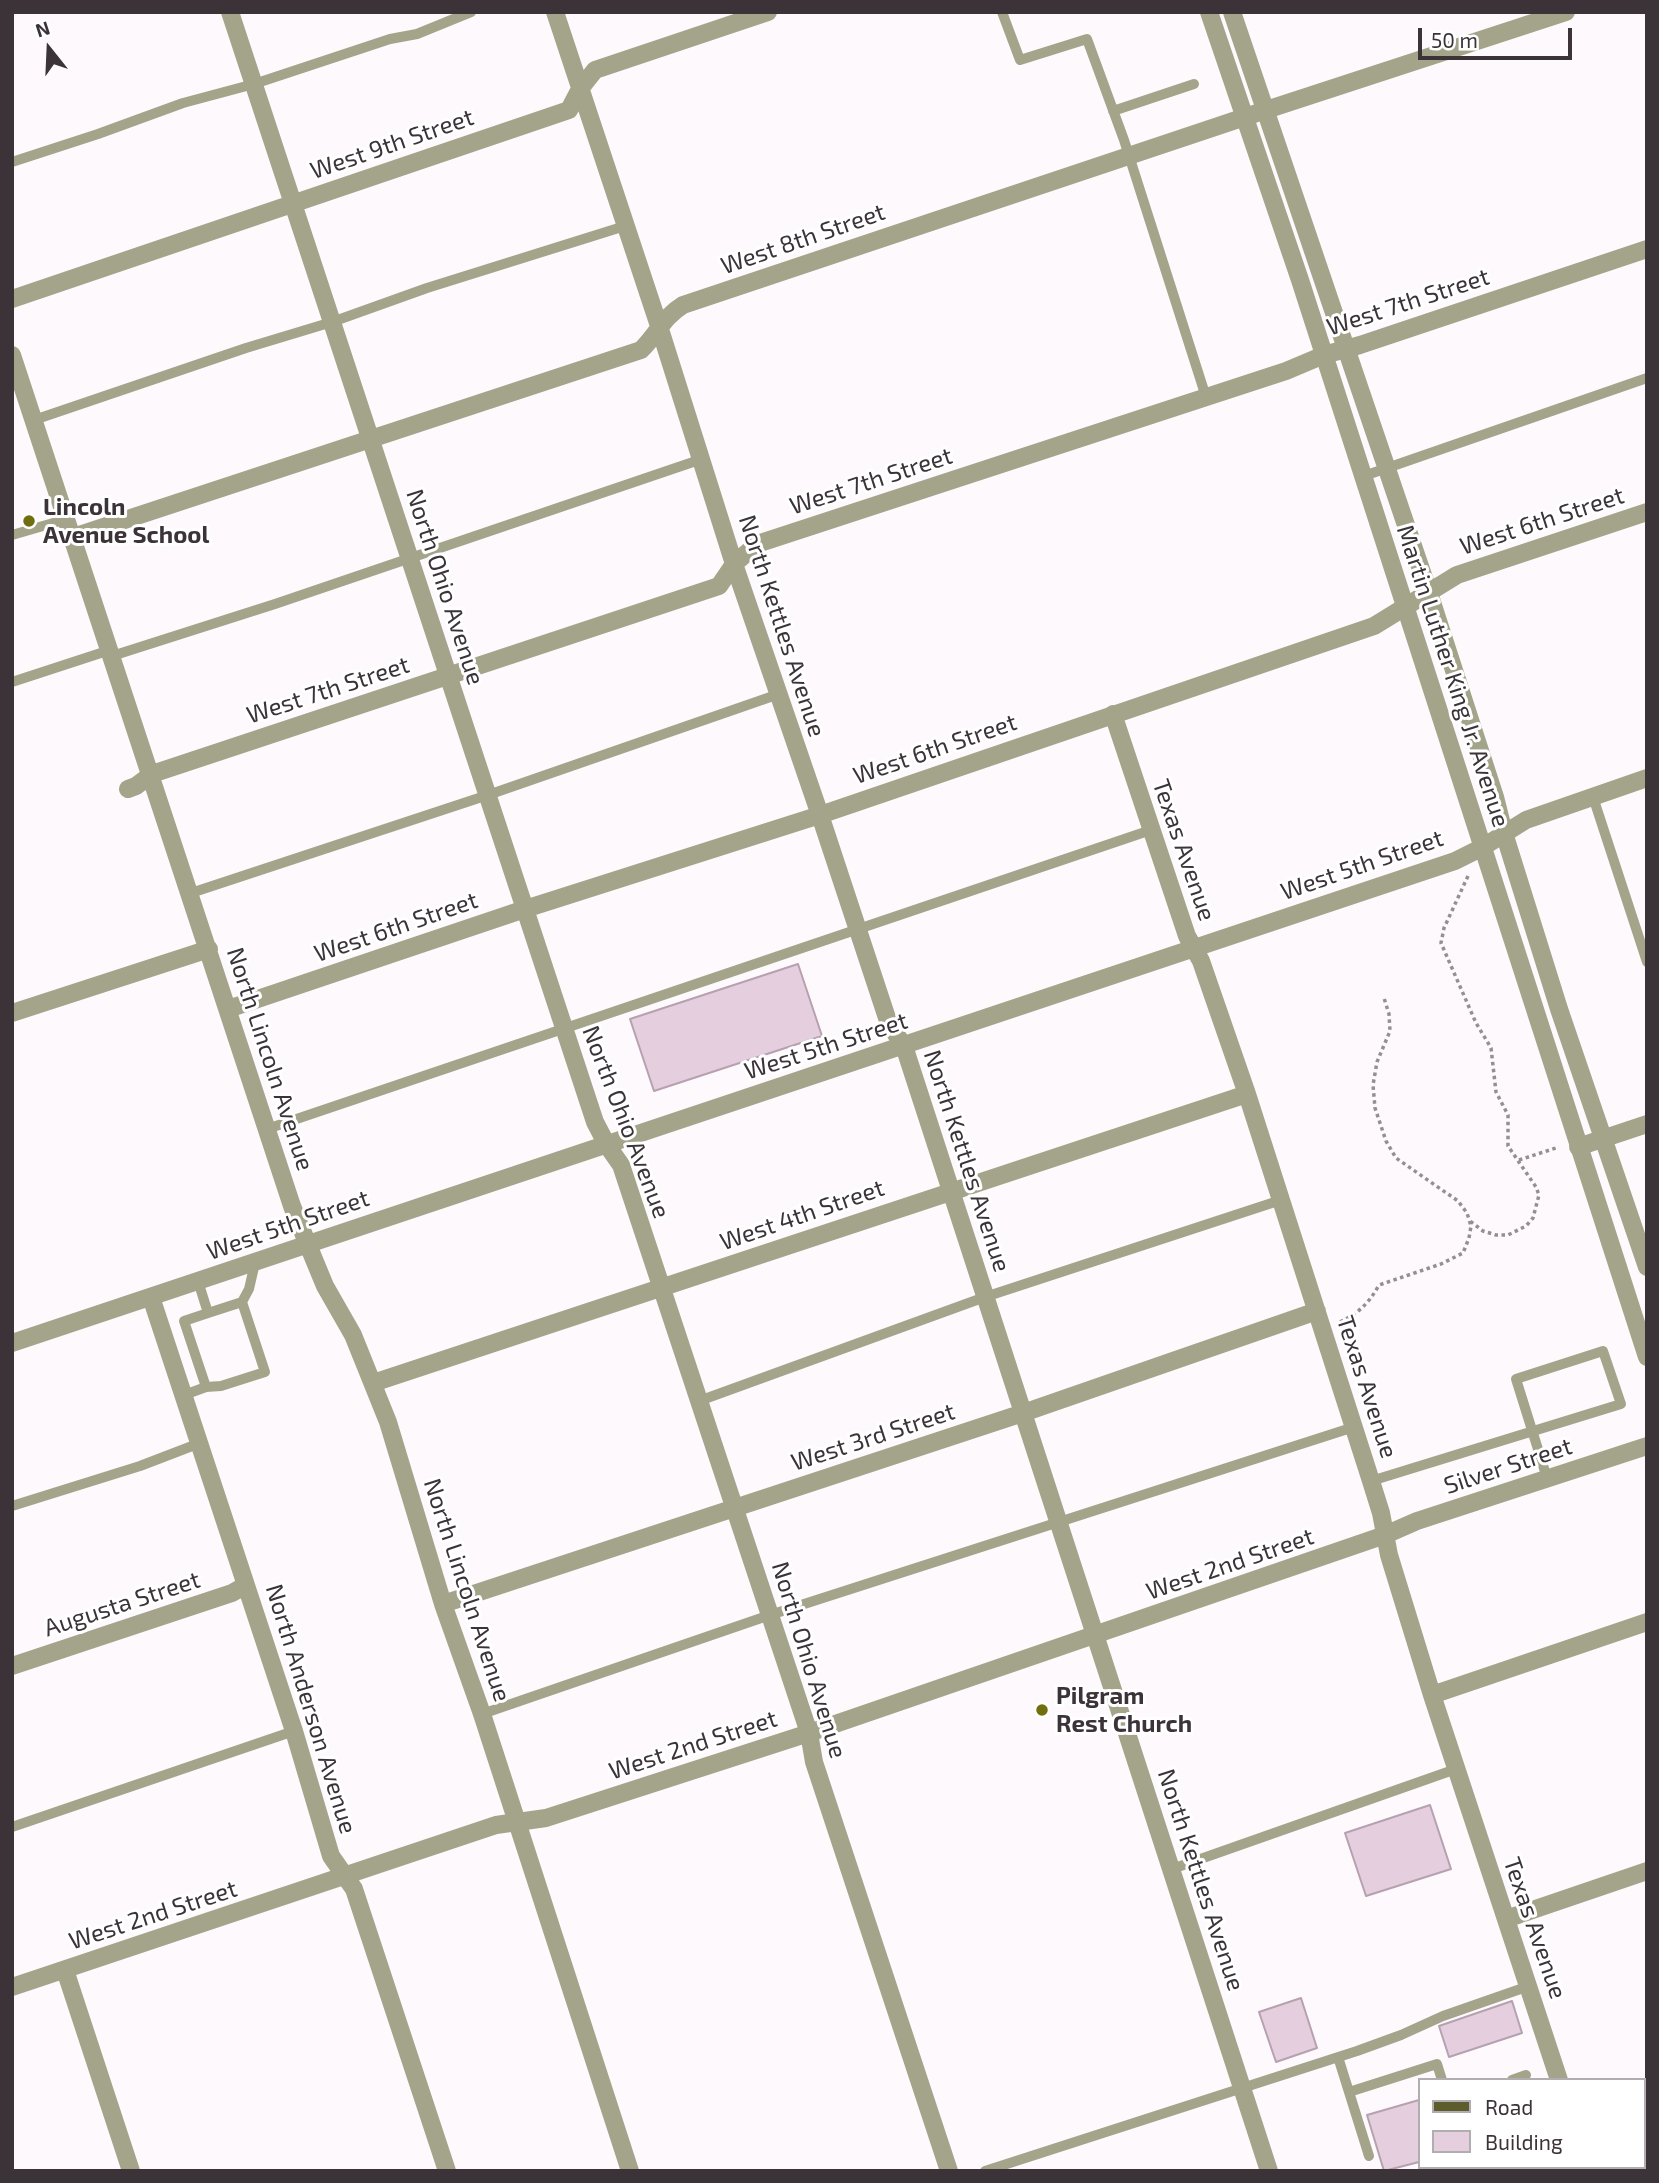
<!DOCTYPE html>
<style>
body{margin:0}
#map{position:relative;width:1659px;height:2183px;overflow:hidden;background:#fef9fc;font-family:"Exo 2",sans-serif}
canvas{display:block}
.frame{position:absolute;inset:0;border:14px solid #3c3339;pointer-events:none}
.legend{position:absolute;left:1418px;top:2078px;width:228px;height:91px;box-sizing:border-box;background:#fff;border:2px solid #b1adb0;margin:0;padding:9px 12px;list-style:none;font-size:21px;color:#3c3339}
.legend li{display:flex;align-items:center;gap:14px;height:35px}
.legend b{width:35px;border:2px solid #b1adb0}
.north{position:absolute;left:14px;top:14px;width:70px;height:70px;-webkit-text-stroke:5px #fff;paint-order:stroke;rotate:342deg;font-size:19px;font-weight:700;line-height:28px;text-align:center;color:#3c3339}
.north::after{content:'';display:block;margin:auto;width:24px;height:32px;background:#3c3339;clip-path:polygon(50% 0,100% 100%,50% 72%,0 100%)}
.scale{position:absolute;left:1418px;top:28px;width:154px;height:32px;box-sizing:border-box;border:4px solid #3c3339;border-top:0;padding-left:9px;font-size:21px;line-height:24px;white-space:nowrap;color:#3c3339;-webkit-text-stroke:5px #fff;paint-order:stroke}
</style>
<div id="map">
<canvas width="1659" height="2183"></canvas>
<div class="frame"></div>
<ul class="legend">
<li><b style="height:9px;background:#5d5c2d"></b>Road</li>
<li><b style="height:19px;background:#e5cfde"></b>Building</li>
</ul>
<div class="north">N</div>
<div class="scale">50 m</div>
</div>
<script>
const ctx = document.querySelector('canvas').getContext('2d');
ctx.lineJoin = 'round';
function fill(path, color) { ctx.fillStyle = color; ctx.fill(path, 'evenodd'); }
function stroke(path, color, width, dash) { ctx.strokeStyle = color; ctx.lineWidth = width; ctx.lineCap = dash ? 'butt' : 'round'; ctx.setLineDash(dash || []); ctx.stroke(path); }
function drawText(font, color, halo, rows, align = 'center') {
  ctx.font = font + ' "Exo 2",sans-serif'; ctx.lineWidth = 6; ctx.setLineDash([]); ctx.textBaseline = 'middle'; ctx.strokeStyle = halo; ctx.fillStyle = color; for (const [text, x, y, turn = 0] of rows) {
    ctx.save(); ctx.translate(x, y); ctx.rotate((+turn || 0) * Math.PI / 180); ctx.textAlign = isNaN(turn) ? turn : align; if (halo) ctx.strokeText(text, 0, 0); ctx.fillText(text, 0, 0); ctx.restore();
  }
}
const building = new Path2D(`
 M 798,964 L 822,1036 L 654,1091 L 630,1019 Z
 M 1430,1805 L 1451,1869 L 1366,1896 L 1345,1833 Z
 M 1301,1998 L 1317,2048 L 1276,2062 L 1259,2012 Z
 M 1512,2001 L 1522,2033 L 1449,2057 L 1439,2026 Z
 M 1419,2100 L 1419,2162 L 1384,2171 L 1367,2115 Z`);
fill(building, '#e5cfde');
stroke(building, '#b6a1b0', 2);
stroke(new Path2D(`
 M 1468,876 L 1444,928 L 1441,943 L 1476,1023 L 1491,1048 L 1496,1092 L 1508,1115 L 1508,1146 L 1536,1187 L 1539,1195 L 1533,1218 L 1526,1226 L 1508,1235 L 1496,1235 L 1483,1231 L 1470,1221
 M 1519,1160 L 1559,1147
 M 1340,1322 C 1359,1313 1369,1303 1379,1285 L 1441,1264 L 1463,1253 L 1469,1238 L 1471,1226 L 1467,1213 L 1458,1201 L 1396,1158 L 1386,1141 L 1375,1108 L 1373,1085 L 1377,1062 L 1390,1031 L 1389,1014 L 1384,998`), '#958e93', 3.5, [3.5, 3.5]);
stroke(new Path2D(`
 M 1002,12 L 1020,60 L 1087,39 L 1124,140 L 1206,397
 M 1113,111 L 1194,84
 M 12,162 L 98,134 L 183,103 L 254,84 L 390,39 L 417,34 L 471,12
 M 34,420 L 246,348 L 332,322 L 427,288 L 625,226
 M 1361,477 L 1647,378
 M 12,535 L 67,519
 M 112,656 L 275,604 L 702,459
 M 12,682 L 110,650
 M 1593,797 L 1647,962
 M 191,893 L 488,795 L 779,694
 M 267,1129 L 1151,830
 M 242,1302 L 249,1289 L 255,1263
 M 206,1387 L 221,1386 L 265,1372 L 242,1302 L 208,1313
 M 184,1395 L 206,1387 L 184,1321 L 208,1313 L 198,1281
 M 699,1401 L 985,1297 L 1281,1200
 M 1371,1481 L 1621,1404 L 1603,1351 L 1516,1379 L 1547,1478
 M 12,1506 L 140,1466 L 200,1443
 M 482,1714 L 770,1615 L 1354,1427
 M 12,1827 L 294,1731
 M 1172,1869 L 1456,1769
 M 1338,2057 L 1349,2092
 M 1512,2080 L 1526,2075
 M 1369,2156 L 1349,2092 L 1437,2064 L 1442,2080
 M 1472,2167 L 1473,2171
 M 985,2171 L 1357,2051 L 1401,2035 L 1443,2016 L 1529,1986`), '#a3a48a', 10);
stroke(new Path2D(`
 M 230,12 L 595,1122 L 607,1145 L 621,1165 L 809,1733 L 814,1762 L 949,2171
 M 555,12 L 659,326 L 734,564 L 820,815 L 889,1024 L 904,1046 L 1269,2171
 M 12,299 L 569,110 L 580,89 L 595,70 L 768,12
 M 12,355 L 292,1206 L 325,1286 L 353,1335 L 388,1422 L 443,1604 L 482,1714 L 630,2171
 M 73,537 L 641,350 C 657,335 663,317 683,305 L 1266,110 L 1566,12
 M 1113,714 L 1187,936 L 1201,961 L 1247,1094 L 1371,1481 L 1381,1513 L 1389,1555 L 1432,1695 L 1559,2080
 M 128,789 L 136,786 L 152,774 L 719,586 L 734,564 L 757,544 L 1286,371 L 1324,355 L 1360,345 L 1647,249
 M 228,1009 L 525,909 L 820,815 L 1374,626 L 1457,575 L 1647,512
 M 12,1013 L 209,949
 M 1578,1147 L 1647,1124
 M 151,1297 L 294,1731 L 331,1856 L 354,1889 L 447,2171
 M 373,1383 L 1247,1094
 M 1385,1535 L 1417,1521 L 1647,1446
 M 443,1604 L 1023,1413 L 1317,1311
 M 12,1666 L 232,1593 L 246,1585
 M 1432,1695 L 1647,1622
 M 1506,1919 L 1647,1871
 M 65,1970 L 131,2171`), '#a3a48a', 18);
stroke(new Path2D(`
 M 1209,12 L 1300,280 L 1647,1357
 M 1232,12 L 1429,593 L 1495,797 L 1504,833 L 1559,1009 L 1647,1267
 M 12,1343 L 1455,861 L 1483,847 L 1526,820 L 1647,778
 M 12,1987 L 496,1825 L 546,1818 L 809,1733 L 1385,1535`), '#a3a48a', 18);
stroke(new Path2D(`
 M 1643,2125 L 1647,2124
 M 1508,2171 L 1518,2167
 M 1642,2171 L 1647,2169`), '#5d5c2d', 18);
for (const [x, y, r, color] of [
 [29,521,7,"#706e0e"],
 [1042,1710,7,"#706e0e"]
]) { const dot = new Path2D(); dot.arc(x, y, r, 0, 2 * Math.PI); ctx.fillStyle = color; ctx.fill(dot); stroke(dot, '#fff', 2.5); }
drawText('24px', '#3c3339', '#fff', [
 ["West 9th Street",392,144,-19],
 ["West 8th Street",803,239,-19],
 ["West 7th Street",1408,302,-18],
 ["West 7th Street",871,481,-18],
 ["West 6th Street",1542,521,-18],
 ["North Ohio Avenue",445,587,72],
 ["North Kettles Avenue",782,626,72],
 ["Martin Luther King Jr. Avenue",1453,676,72],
 ["West 7th Street",328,690,-18],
 ["West 6th Street",935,749,-19],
 ["Texas Avenue",1184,850,71],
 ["West 5th Street",1362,865,-19],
 ["West 6th Street",396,927,-19],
 ["West 5th Street",826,1046,-18],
 ["North Lincoln Avenue",270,1059,72],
 ["North Ohio Avenue",626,1122,69],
 ["North Kettles Avenue",967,1161,72],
 ["West 4th Street",802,1215,-19],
 ["West 5th Street",288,1225,-19],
 ["Texas Avenue",1367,1387,72],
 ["West 3rd Street",873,1437,-18],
 ["Silver Street",1508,1466,-18],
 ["West 2nd Street",1230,1564,-19],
 ["North Lincoln Avenue",467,1590,72],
 ["Augusta Street",122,1604,-18],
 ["North Ohio Avenue",809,1660,73],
 ["North Anderson Avenue",311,1709,73],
 ["West 2nd Street",693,1745,-18],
 ["North Kettles Avenue",1201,1880,72],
 ["West 2nd Street",153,1915,-18],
 ["Texas Avenue",1535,1928,71]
]);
drawText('bold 24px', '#3c3339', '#fff', [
 ["Lincoln",43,507],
 ["Avenue School",43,535],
 ["Pilgram",1056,1696],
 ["Rest Church",1056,1724]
], 'left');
</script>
